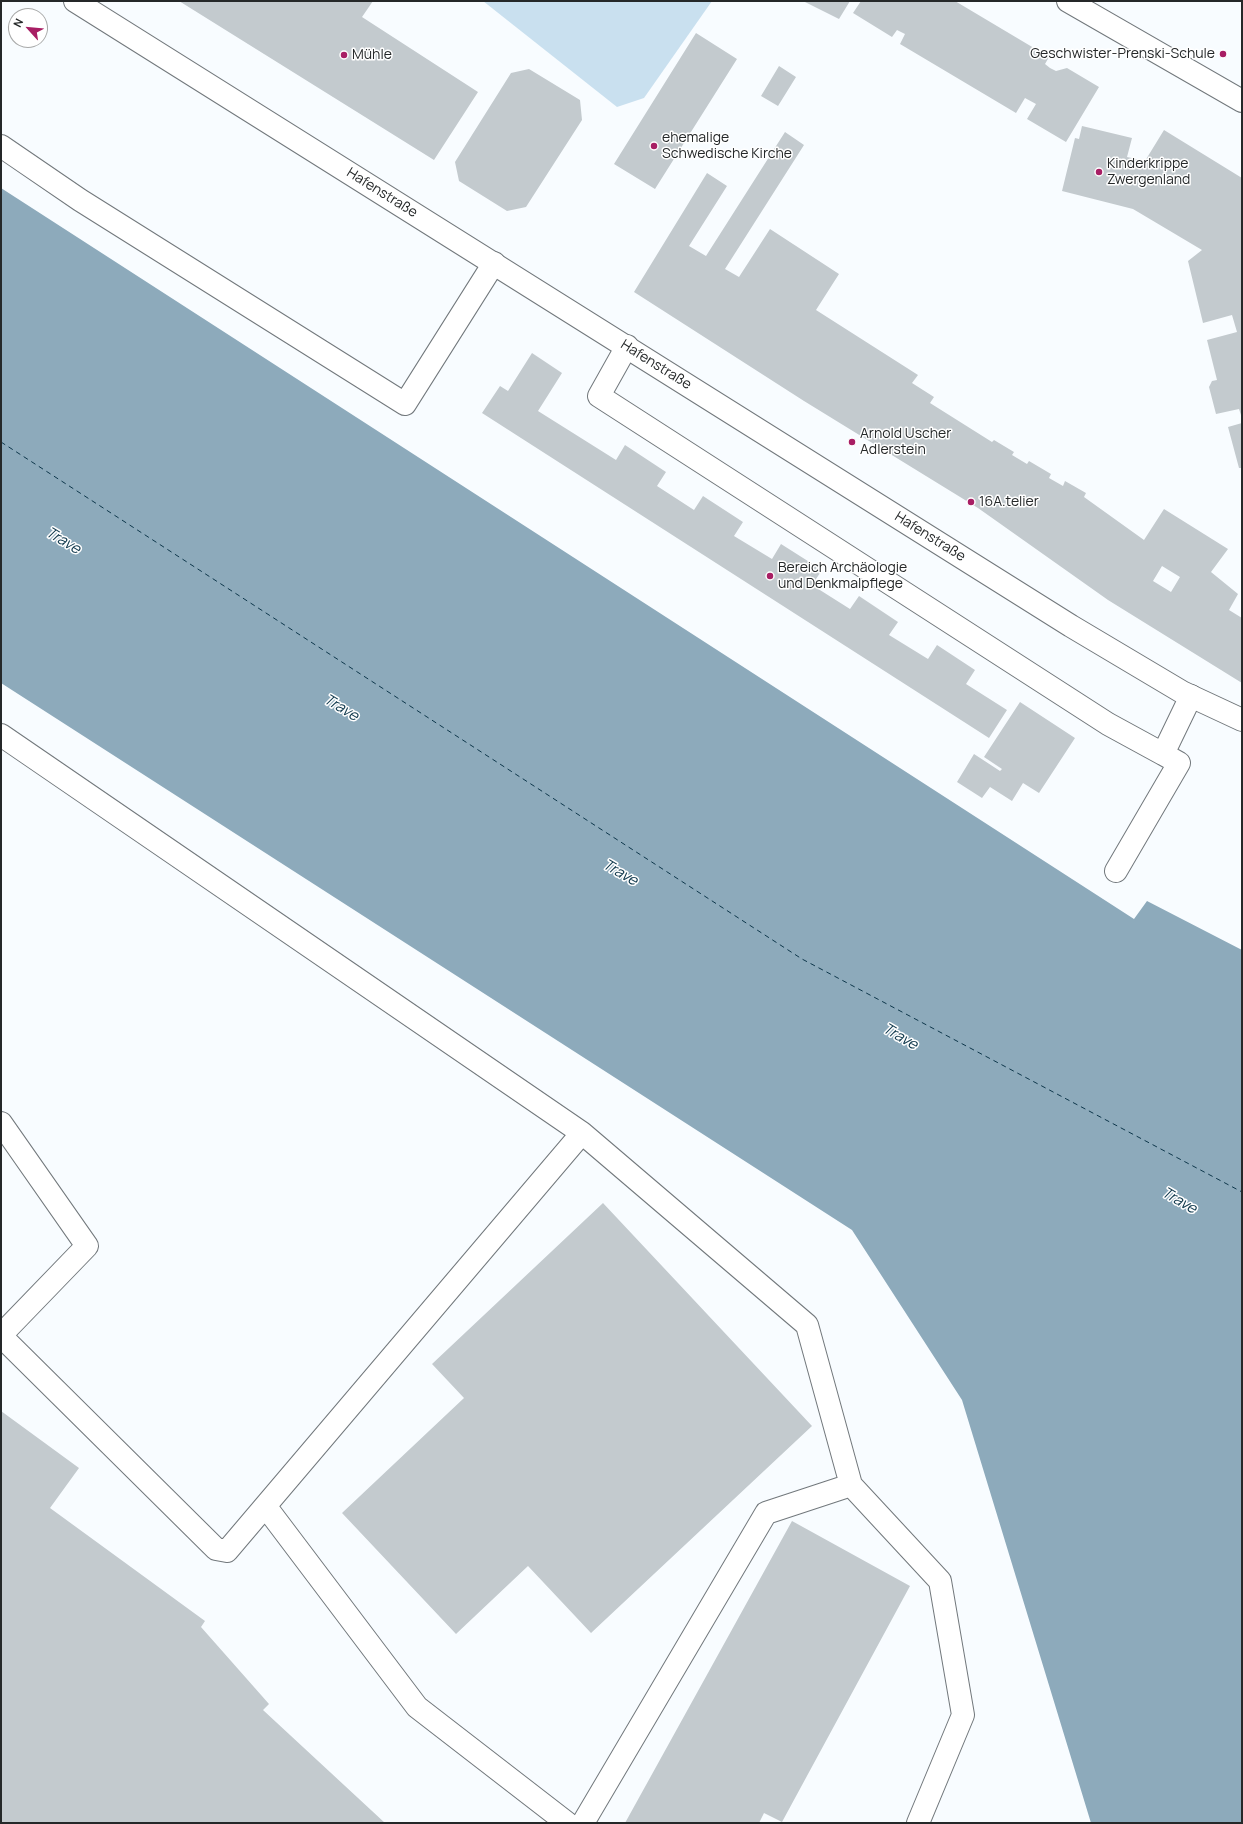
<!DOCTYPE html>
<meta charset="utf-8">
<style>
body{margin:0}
#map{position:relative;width:1243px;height:1824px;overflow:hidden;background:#f8fcff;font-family:Manrope,sans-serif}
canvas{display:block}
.frame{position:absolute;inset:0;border:2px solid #252829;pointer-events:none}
.north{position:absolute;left:8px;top:8px;width:40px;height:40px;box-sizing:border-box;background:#fff;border:1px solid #a8a9a9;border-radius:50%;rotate:297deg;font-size:11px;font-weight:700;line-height:16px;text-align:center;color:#252829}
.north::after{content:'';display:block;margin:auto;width:14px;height:18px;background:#a81e64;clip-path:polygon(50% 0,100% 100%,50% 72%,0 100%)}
</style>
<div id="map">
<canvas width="1243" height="1824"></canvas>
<div class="frame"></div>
<div class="north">N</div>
</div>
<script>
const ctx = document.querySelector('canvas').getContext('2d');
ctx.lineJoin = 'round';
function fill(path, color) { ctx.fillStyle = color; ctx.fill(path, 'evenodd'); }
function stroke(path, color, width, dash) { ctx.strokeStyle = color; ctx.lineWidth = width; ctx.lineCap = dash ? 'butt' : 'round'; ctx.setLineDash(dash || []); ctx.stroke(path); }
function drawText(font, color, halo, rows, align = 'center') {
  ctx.font = font + ' Manrope,sans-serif'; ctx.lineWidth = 3; ctx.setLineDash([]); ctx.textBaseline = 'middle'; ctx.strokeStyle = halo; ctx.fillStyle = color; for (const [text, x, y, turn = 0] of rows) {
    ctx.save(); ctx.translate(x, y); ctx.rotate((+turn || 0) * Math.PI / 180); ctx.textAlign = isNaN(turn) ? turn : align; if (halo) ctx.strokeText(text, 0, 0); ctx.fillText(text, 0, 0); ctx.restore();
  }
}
fill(new Path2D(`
 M 483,1 L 712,1 L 644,98 L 617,107 Z`), '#c9e0ef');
fill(new Path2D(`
 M 1,188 L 1134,919 L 1147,901 L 1242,950 L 1242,1823 L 1091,1823 L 962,1400 L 852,1230 L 1,683 Z`), '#8daabb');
stroke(new Path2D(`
 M 1,442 L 802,959 L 1242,1192`), '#0e374b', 1, [5, 4]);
fill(new Path2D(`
 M 179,1 L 373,1 L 362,17 L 478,92 L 434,160 Z
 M 803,1 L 850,1 L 839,19 Z
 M 861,1 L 955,1 L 1049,57 L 1045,64 L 1050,68 L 1056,71 L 1067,68 L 1099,87 L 1066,142 L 1027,119 L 1036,104 L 1025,98 L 1016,113 L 900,44 L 905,34 L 897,30 L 892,37 L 853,13 Z
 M 696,33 L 737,59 L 655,189 L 614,164 Z
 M 779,66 L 796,77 L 778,106 L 761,96 Z
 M 529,69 L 580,100 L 582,120 L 526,207 L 507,211 L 459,181 L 455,162 L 511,73 Z
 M 1082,126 L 1132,138 L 1127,157 L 1145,161 L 1164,130 L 1242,178 L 1242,418 L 1239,409 L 1216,414 L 1209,387 L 1212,381 L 1217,380 L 1207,340 L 1237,332 L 1232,315 L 1203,323 L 1188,261 L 1202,250 L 1133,209 L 1062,191 L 1075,138 L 1079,139 Z
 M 785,132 L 804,145 L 725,269 L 739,277 L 770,229 L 839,274 L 816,310 L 918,375 L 912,383 L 934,397 L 930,403 L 992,442 L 994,440 L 1014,452 L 1012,455 L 1027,464 L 1029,461 L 1051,474 L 1049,478 L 1063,486 L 1065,481 L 1086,493 L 1084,497 L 1144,540 L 1164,509 L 1228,549 L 1211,572 L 1238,594 L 1229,610 L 1242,618 L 1242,683 L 1108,600 L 978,508 L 804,401 L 634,292 L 707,173 L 727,186 L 689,246 L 706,256 ZM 1162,566 L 1180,577 L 1171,592 L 1153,581 Z
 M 532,353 L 562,373 L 538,411 L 616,460 L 625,445 L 666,472 L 657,486 L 694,510 L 703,496 L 743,522 L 734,536 L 772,559 L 781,544 L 822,570 L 812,585 L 850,609 L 859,596 L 898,622 L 889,635 L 928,659 L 937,645 L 975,670 L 966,684 L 1007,710 L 989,738 L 482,413 L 500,386 L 508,391 Z
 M 1242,423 L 1242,468 L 1239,468 L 1228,427 Z
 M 1020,702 L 1075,738 L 1039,793 L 1023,783 L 1012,801 L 990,787 L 982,798 L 957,782 L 974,754 L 1000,771 L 1002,769 L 984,757 Z
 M 603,1203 L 812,1426 L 591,1633 L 528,1566 L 456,1634 L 342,1513 L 464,1398 L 432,1364 Z
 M 1,1411 L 79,1468 L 50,1508 L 205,1621 L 201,1627 L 269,1704 L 263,1710 L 385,1823 L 1,1823 Z
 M 792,1521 L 910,1586 L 782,1822 L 764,1813 L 759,1823 L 625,1823 Z`), '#c3cace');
const minor = new Path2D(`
 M 1068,1 L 1242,101
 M 1,146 L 80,200 L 405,404 L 494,263
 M 627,346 L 599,396 L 1108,724 L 1163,754 L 1191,696
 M 1,735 L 582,1133 L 227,1551 L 216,1549 L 1,1336
 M 1116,871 L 1179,763 L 1163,754
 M 1,1123 L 87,1246 L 1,1335
 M 582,1133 L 807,1325 L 851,1485 L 766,1513 L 583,1823
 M 851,1485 L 940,1581 L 963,1715 L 918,1823
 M 266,1507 L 417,1707 L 567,1823`);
const major = new Path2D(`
 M 75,1 L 1071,626 L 1182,692 L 1242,720`);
stroke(minor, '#72787c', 24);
stroke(major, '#72787c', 24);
stroke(minor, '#fff', 22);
stroke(major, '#fff', 22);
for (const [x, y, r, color] of [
 [1223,54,4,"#a81e64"],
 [344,55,4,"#a81e64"],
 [654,146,4,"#a81e64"],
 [1099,172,4,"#a81e64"],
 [852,442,4,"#a81e64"],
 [971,502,4,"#a81e64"],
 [770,576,4,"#a81e64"]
]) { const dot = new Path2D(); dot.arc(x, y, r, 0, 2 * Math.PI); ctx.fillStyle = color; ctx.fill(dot); stroke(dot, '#fff', 1.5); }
drawText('14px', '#252829', '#fff', [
 ["Geschwister-Prenski-Schule",1215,54,"right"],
 ["Mühle",352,55],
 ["ehemalige",662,138],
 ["Schwedische Kirche",662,154],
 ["Kinderkrippe",1107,164],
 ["Zwergenland",1107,180],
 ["Arnold Uscher",860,434],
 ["Adlerstein",860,450],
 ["16A.telier",979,502],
 ["Bereich Archäologie",778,568],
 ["und Denkmalpflege",778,584]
], 'left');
drawText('14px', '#252829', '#fff', [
 ["Hafenstraße",382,193,32],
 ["Hafenstraße",656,365,32],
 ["Hafenstraße",930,537,32]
]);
drawText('italic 15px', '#0e374b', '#fff', [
 ["Trave",63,541,31],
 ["Trave",341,708,31],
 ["Trave",620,873,30],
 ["Trave",900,1037,30],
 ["Trave",1179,1201,30]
]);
</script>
